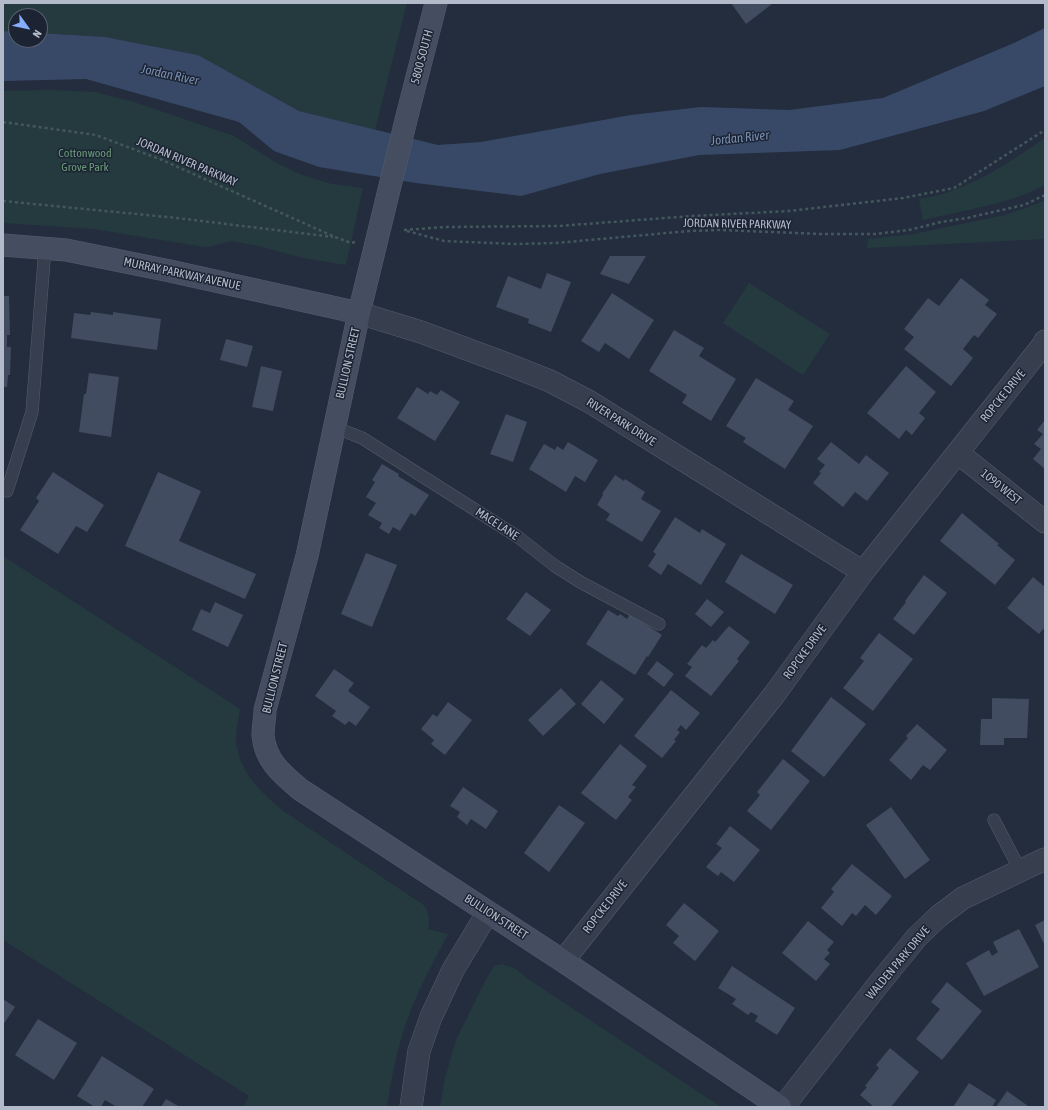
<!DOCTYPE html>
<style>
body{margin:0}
#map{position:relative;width:1048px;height:1110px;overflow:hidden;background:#232d3e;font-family:"Asap Condensed",sans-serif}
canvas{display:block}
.frame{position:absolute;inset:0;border:4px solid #b3bac9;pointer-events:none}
.north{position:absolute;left:8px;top:8px;width:40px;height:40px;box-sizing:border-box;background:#1c2433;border:1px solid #58606f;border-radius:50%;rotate:123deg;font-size:11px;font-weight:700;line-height:16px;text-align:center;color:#b3bac9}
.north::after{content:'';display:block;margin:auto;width:14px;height:18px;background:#86acfb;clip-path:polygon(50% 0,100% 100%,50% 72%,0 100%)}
</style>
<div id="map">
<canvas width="1048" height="1110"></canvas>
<div class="frame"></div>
<div class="north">N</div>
</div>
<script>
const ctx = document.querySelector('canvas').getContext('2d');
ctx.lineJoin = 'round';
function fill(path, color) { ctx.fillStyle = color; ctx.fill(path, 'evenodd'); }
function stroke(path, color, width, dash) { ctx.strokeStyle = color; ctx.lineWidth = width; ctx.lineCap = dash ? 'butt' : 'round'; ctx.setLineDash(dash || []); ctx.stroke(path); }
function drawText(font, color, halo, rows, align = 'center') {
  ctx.font = font + ' "Asap Condensed",sans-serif'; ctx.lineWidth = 3; ctx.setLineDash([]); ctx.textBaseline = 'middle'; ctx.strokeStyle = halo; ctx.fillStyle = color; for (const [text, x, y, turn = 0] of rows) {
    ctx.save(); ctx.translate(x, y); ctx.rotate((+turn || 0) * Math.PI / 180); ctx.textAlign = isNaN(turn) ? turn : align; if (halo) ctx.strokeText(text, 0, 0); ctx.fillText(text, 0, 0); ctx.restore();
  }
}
fill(new Path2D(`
 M 3,3 L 407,3 L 375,130 L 299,111 L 198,55 L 105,37 L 40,33 L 40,16 L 16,16 L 16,32 L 3,31 Z
 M 52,90 L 95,92 L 134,102 L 234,136 L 275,162 L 302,175 L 332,184 L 363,188 L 346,265 L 303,258 L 258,246 L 232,241 L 207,247 L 198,246 L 94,229 L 3,223 L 3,91 Z
 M 1045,138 L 1045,185 C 1007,205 964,210 923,220 L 919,199 C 929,197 941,195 951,191 C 985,179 1016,158 1045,138 Z
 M 1045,200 L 1045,239 L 867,248 L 868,239 L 913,234 L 1005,215 L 1036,204 Z
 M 749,283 L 830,334 L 803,375 L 723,323 Z
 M 3,556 L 234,705 L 240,710 C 238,722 234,736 237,748 C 242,775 262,793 282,810 L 425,906 C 429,915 430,920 428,929 L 448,934 C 433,963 417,992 406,1023 C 397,1050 391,1079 387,1107 L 243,1107 L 249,1096 L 3,940 Z
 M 502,964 L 516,969 L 528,979 L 721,1107 L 440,1107 L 445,1078 L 456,1040 L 484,983 L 494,966 Z`), '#253a3f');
fill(new Path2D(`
 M 1045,28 L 1045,86 L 984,111 L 840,150 L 699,155 L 600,174 L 521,196 L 416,183 L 319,167 L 274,151 L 239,122 L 86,79 L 3,81 L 3,31 L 16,32 L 16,40 L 40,40 L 40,33 L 105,37 L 198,55 L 299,111 L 438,145 L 481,142 L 631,115 L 701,107 L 789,110 L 883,98 L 1014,43 Z`), '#384968');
fill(new Path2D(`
 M 731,3 L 771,3 L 772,4 L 746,24 Z
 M 610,256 L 646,256 L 629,284 L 600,274 Z
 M 547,273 L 571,282 L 551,332 L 528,323 L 529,319 L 496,307 L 508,276 L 541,289 Z
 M 961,278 L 989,300 L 985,305 L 997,314 L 978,338 L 974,335 L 963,349 L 973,358 L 951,386 L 904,349 L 914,337 L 904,329 L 928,298 L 939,306 Z
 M 612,293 L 654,320 L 629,359 L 605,343 L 599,352 L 581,341 Z
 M 3,296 L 9,296 L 10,335 L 7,335 L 7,347 L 11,347 L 10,375 L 8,375 L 7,387 L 3,387 Z
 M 91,312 L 113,315 L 113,312 L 161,319 L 157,350 L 71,338 L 74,313 L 90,315 Z
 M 674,330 L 704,348 L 699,356 L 736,379 L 711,421 L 682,403 L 687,395 L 649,371 Z
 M 226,339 L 253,346 L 247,367 L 220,360 Z
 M 261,366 L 282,371 L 273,411 L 252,407 Z
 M 906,366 L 936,392 L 919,413 L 925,418 L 912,435 L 906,430 L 899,439 L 867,413 Z
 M 89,373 L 119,377 L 111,437 L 79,432 L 84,394 L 86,394 Z
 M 756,378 L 794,401 L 788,410 L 813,426 L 785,469 L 743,442 L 746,438 L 726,426 Z
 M 417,387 L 428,394 L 430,391 L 437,395 L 441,390 L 460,402 L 435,441 L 397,418 Z
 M 506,414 L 527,422 L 513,462 L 490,454 Z
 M 1045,420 L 1045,469 L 1033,459 L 1041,449 L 1034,444 L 1043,434 L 1037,430 Z
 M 568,442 L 598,460 L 585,482 L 575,476 L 566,492 L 529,469 L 544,444 L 555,450 L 557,446 L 563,450 Z
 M 831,442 L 859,464 L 866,455 L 889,473 L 867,501 L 855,492 L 843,507 L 813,483 L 821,473 L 819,472 L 825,465 L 817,459 Z
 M 382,464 L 399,474 L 398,476 L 429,495 L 415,516 L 411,513 L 400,531 L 393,527 L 389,534 L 379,528 L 382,523 L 368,515 L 376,503 L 366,497 L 375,482 L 372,480 Z
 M 53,472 L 104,505 L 87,532 L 76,526 L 58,554 L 20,530 L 39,501 L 36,498 Z
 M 158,472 L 201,491 L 179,541 L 256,574 L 245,599 L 125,546 Z
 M 615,475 L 624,481 L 625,479 L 645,492 L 641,499 L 661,511 L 642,542 L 606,520 L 610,514 L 597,505 L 603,495 L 602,494 Z
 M 962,513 L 999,544 L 997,545 L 1015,560 L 995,585 L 940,541 Z
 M 675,517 L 700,533 L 702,529 L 726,544 L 701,585 L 668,564 L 661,575 L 648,566 L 656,554 L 653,552 Z
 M 366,553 L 397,565 L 372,627 L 341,614 Z
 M 741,554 L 793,585 L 775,614 L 725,582 Z
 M 924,575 L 947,593 L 914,635 L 893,619 L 906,602 L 905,601 Z
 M 1033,577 L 1045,587 L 1045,627 L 1039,634 L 1007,608 Z
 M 526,592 L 551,610 L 530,636 L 506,619 Z
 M 707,599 L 724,612 L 711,627 L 695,614 Z
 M 215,602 L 243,615 L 228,647 L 192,630 L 201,609 L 210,613 Z
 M 608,610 L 618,616 L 620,614 L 627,619 L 630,614 L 662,635 L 648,657 L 647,656 L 635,675 L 586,644 Z
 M 729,626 L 750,642 L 737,659 L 739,661 L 711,696 L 685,676 L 692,667 L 687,664 L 702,645 L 706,648 L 713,640 L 715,642 Z
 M 879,633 L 913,659 L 873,711 L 843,688 L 864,661 L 860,658 Z
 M 657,661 L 674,674 L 664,687 L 647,674 Z
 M 334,669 L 354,683 L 348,691 L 370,707 L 356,726 L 349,721 L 345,725 L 332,716 L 336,711 L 315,696 Z
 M 601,680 L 624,699 L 604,724 L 581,704 Z
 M 561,688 L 576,704 L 543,736 L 528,720 Z
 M 671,690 L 700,713 L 686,730 L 681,725 L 677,730 L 680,732 L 674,740 L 676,741 L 662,758 L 634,736 Z
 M 831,697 L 866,724 L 824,777 L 791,751 Z
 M 992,698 L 1029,699 L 1027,738 L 1004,738 L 1004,745 L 980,745 L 981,719 L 992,719 Z
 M 448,702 L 472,720 L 445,755 L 431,744 L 434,740 L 421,729 L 433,714 L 437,717 Z
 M 917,724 L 947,750 L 930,770 L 923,765 L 911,780 L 889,760 L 908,738 L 906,736 Z
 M 620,744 L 647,766 L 632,785 L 636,787 L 628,797 L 632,800 L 616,820 L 581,793 Z
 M 783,759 L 810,781 L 771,830 L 747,811 L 760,795 L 757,792 Z
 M 463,787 L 498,811 L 486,829 L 471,819 L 467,825 L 457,817 L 460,812 L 450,806 Z
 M 559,805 L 585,823 L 549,872 L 524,853 Z
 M 891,807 L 930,860 L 905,879 L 866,825 Z
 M 730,826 L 760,850 L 734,882 L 721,872 L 718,876 L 706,867 L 722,848 L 716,844 Z
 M 852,864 L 892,896 L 876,915 L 865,905 L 856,916 L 852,913 L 842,926 L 821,908 L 834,892 L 831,889 Z
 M 684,903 L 719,931 L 695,961 L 673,943 L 679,936 L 666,925 Z
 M 1045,920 L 1045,946 L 1035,925 Z
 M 808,921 L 834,942 L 827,950 L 830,953 L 824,959 L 830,964 L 816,981 L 782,953 Z
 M 1019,929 L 1039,967 L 984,996 L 966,963 L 989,950 L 992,956 L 998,952 L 993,942 Z
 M 732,966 L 795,1008 L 777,1035 L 755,1021 L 758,1016 L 751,1012 L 748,1015 L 732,1004 L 736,999 L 718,988 Z
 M 947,982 L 982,1011 L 942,1060 L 916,1039 L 940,1009 L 931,1002 Z
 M 3,999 L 15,1007 L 3,1025 Z
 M 38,1019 L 77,1043 L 54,1080 L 15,1055 Z
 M 890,1048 L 919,1072 L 891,1107 L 874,1107 L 860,1095 L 867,1087 L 865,1086 L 879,1068 L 876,1065 Z
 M 102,1056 L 154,1089 L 142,1107 L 117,1107 L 105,1100 L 101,1107 L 95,1107 L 77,1096 Z
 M 969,1083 L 996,1100 L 992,1107 L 953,1107 Z
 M 1007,1091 L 1028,1106 L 1027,1107 L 996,1107 Z
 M 166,1099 L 180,1107 L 161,1107 Z`), '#424c60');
const lane = new Path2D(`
 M 334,427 L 362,438 L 518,537 L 555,566 L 582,583 L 659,624
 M 7,491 L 32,412 L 45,248
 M 994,820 L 1020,870`);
const street = new Path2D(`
 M 359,313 L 421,332 L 507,364 L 550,381 L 590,402 L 863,572
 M 958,453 L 1045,522
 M 563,961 L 774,695 L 863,572 L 1043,345 L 1045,341
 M 411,1107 L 419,1051 L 431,1017 L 453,970 L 488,912
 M 783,1107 L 877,986 L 917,937 L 939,916 L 963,898 L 1045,859`);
const secondary = new Path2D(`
 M 436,3 L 408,112 L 359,313 L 307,556 L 265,710 C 265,718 263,727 263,735 C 265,761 283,775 301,790 L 563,961 L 780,1107
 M 3,245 L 66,250 L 170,271 L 359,313`);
stroke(lane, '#555d6c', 13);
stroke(street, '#555d6c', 23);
stroke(secondary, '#555d6c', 23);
stroke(new Path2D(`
 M 3,122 L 96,135 L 162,160 L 335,237 L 351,243 L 355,242
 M 3,201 L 177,218 L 333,237
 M 404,230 L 445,227 L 559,226 L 692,216 L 789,211 L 903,198 L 954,188 L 1045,130
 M 407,231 L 444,241 L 515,244 L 556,243 L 689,231 L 720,230 L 822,234 L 875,234 L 909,230 L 941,222 L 967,218 L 1024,205 L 1045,195`), '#43575c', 2.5, [3, 3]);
stroke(lane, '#373f4e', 12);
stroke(street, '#373f4e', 22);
stroke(secondary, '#454e61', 22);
drawText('12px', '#b3bac9', '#1c2433', [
 ["5800 SOUTH",422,57,-75],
 ["JORDAN RIVER PARKWAY",187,162,23],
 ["JORDAN RIVER PARKWAY",737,224,1],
 ["MURRAY PARKWAY AVENUE",182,274,12],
 ["BULLION STREET",348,363,-77],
 ["ROPCKE DRIVE",1003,396,-51],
 ["RIVER PARK DRIVE",621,422,32],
 ["1090 WEST",1001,487,39],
 ["MACE LANE",497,524,33],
 ["ROPCKE DRIVE",805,652,-54],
 ["BULLION STREET",275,678,-76],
 ["ROPCKE DRIVE",605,907,-52],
 ["BULLION STREET",496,917,33],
 ["WALDEN PARK DRIVE",898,963,-50]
]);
drawText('12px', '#699b78', '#1c2433', [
 ["Cottonwood",85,153],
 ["Grove Park",85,167]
]);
drawText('italic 13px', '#7a8eb2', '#1c2433', [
 ["Jordan River",170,75,12],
 ["Jordan River",740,138,-6]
]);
</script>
